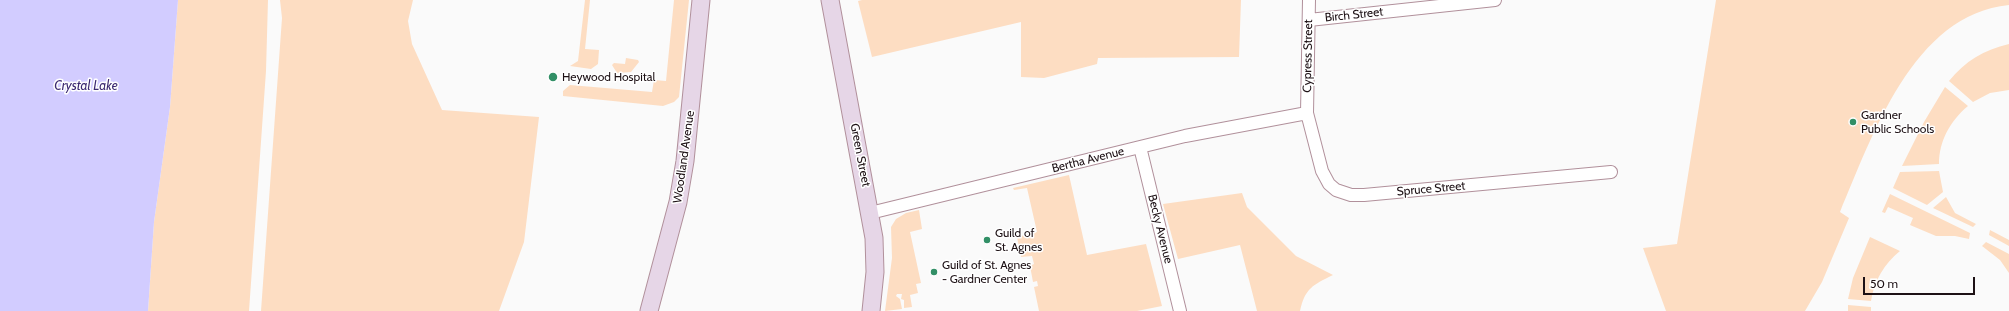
<!DOCTYPE html>
<style>
body{margin:0}
#map{position:relative;width:2009px;height:311px;overflow:hidden;background:#fafafa;font-family:Cabin,sans-serif}
canvas{display:block}
.scale{position:absolute;left:1863px;top:277px;width:112px;height:18px;box-sizing:border-box;border:2px solid #1d1115;border-top:0;padding-left:5px;font-size:12px;line-height:14px;white-space:nowrap;color:#1d1115;-webkit-text-stroke:3px #fff;paint-order:stroke}
</style>
<div id="map">
<canvas width="2009" height="311"></canvas>
<div class="scale">50 m</div>
</div>
<script>
const ctx = document.querySelector('canvas').getContext('2d');
ctx.lineJoin = 'round';
function fill(path, color) { ctx.fillStyle = color; ctx.fill(path, 'evenodd'); }
function stroke(path, color, width, dash) { ctx.strokeStyle = color; ctx.lineWidth = width; ctx.lineCap = dash ? 'butt' : 'round'; ctx.setLineDash(dash || []); ctx.stroke(path); }
function drawText(font, color, halo, rows, align = 'center') {
  ctx.font = font + ' Cabin,sans-serif'; ctx.lineWidth = 3; ctx.setLineDash([]); ctx.textBaseline = 'middle'; ctx.strokeStyle = halo; ctx.fillStyle = color; for (const [text, x, y, turn = 0] of rows) {
    ctx.save(); ctx.translate(x, y); ctx.rotate((+turn || 0) * Math.PI / 180); ctx.textAlign = isNaN(turn) ? turn : align; if (halo) ctx.strokeText(text, 0, 0); ctx.fillText(text, 0, 0); ctx.restore();
  }
}
fill(new Path2D(`
 M 178,0 L 268,0 L 266,71 L 249,311 L 148,311 L 154,222 L 170,107 Z
 M 280,0 L 413,0 L 408,21 L 412,44 L 442,110 L 539,117 L 524,242 L 499,311 L 261,311 L 282,18 Z
 M 585,0 L 590,0 L 585,49 L 599,50 L 598,64 L 591,69 L 570,66 L 578,61 Z
 M 674,0 L 689,0 L 679,97 L 674,102 L 663,106 L 563,96 L 563,91 L 570,85 L 652,92 L 654,80 L 666,81 Z
 M 862,0 L 1241,0 L 1239,57 L 1098,58 L 1097,64 L 1044,78 L 1021,77 L 1021,22 L 872,57 L 858,1 Z
 M 1716,0 L 2009,0 L 2009,5 C 1913,14 1872,137 1840,212 L 1849,218 L 1822,282 L 1805,311 L 1666,311 L 1643,248 L 1677,244 Z
 M 2009,44 L 2009,90 L 1990,93 L 1973,102 L 1949,81 C 1965,61 1984,50 2009,44 Z
 M 626,58 L 638,60 L 639,62 L 631,72 L 617,73 L 612,65 L 614,63 L 625,64 Z
 M 1945,87 L 1968,106 C 1950,121 1939,141 1939,164 L 1902,166 L 1924,122 Z
 M 1939,171 L 1943,192 L 1927,205 L 1893,188 L 1900,172 Z
 M 1069,175 L 1087,255 L 1146,244 L 1162,306 L 1137,311 L 1039,311 L 1034,287 L 1038,286 L 1037,281 L 1033,282 L 1030,266 L 1034,264 L 1032,256 L 1021,257 L 1017,237 L 1037,232 L 1027,188 L 1014,190 L 1013,188 Z
 M 1242,193 L 1247,207 L 1296,256 L 1333,275 C 1313,285 1305,288 1300,311 L 1257,311 L 1240,245 L 1178,259 L 1163,204 Z
 M 1890,194 L 1970,233 L 1969,239 L 1955,236 L 1936,236 L 1910,225 L 1913,218 L 1888,207 L 1885,213 L 1882,212 Z
 M 1946,197 L 1955,213 L 1976,224 L 1973,227 L 1933,208 Z
 M 919,210 L 922,229 L 910,232 L 921,283 L 916,284 L 918,293 L 910,295 L 912,307 L 904,308 L 904,300 L 901,299 L 902,294 L 897,294 L 896,296 L 900,299 L 902,309 L 885,311 L 892,258 L 891,227 L 896,219 L 906,213 Z
 M 1990,230 L 2009,240 L 2009,246 L 1989,235 Z
 M 1870,237 L 1900,251 C 1884,264 1874,281 1871,301 L 1848,299 L 1853,278 Z
 M 1986,242 L 2009,254 L 2009,273 L 2000,260 L 1982,246 Z
 M 1848,305 L 1871,307 L 1871,311 L 1848,311 Z`), '#fdddc2');
fill(new Path2D(`
 M 0,0 L 178,0 L 170,107 L 154,222 L 148,311 L 0,311 Z`), '#d2ccff');
const street = new Path2D(`
 M 1309,0 L 1307,113 L 1322,171 L 1329,184 L 1336,190 L 1351,195 L 1364,195 L 1611,172
 M 1309,20 L 1495,0
 M 1140,147 L 1180,311
 M 870,213 L 1185,136 L 1307,113`);
const secondary = new Path2D(`
 M 830,0 L 874,238 L 875,272 L 871,311
 M 649,311 L 678,202 L 685,161 L 701,0`);
stroke(street, '#b1909b', 14);
stroke(secondary, '#b1909b', 19);
stroke(street, '#fff', 12);
stroke(secondary, '#e6d6e7', 17);
for (const [x, y, r, color] of [
 [553,77,5,"#328f66"],
 [1853,122,4,"#328f66"],
 [987,240,4,"#328f66"],
 [934,272,4,"#328f66"]
]) { const dot = new Path2D(); dot.arc(x, y, r, 0, 2 * Math.PI); ctx.fillStyle = color; ctx.fill(dot); stroke(dot, '#fff', 1.5); }
drawText('12px', '#1d1115', '#fff', [
 ["Birch Street",1354,15,-6],
 ["Cypress Street",1308,56,-89],
 ["Green Street",860,155,79],
 ["Woodland Avenue",684,157,-82],
 ["Bertha Avenue",1088,160,-14],
 ["Spruce Street",1431,189,-5],
 ["Becky Avenue",1160,229,76]
]);
drawText('12px', '#1d1115', '#fff', [
 ["Heywood Hospital",562,77],
 ["Gardner",1861,115],
 ["Public Schools",1861,129],
 ["Guild of",995,233],
 ["St. Agnes",995,247],
 ["Guild of St. Agnes",942,265],
 ["- Gardner Center",942,279]
], 'left');
drawText('italic 13px', '#3c2a71', '#fff', [
 ["Crystal Lake",86,86]
]);
</script>
